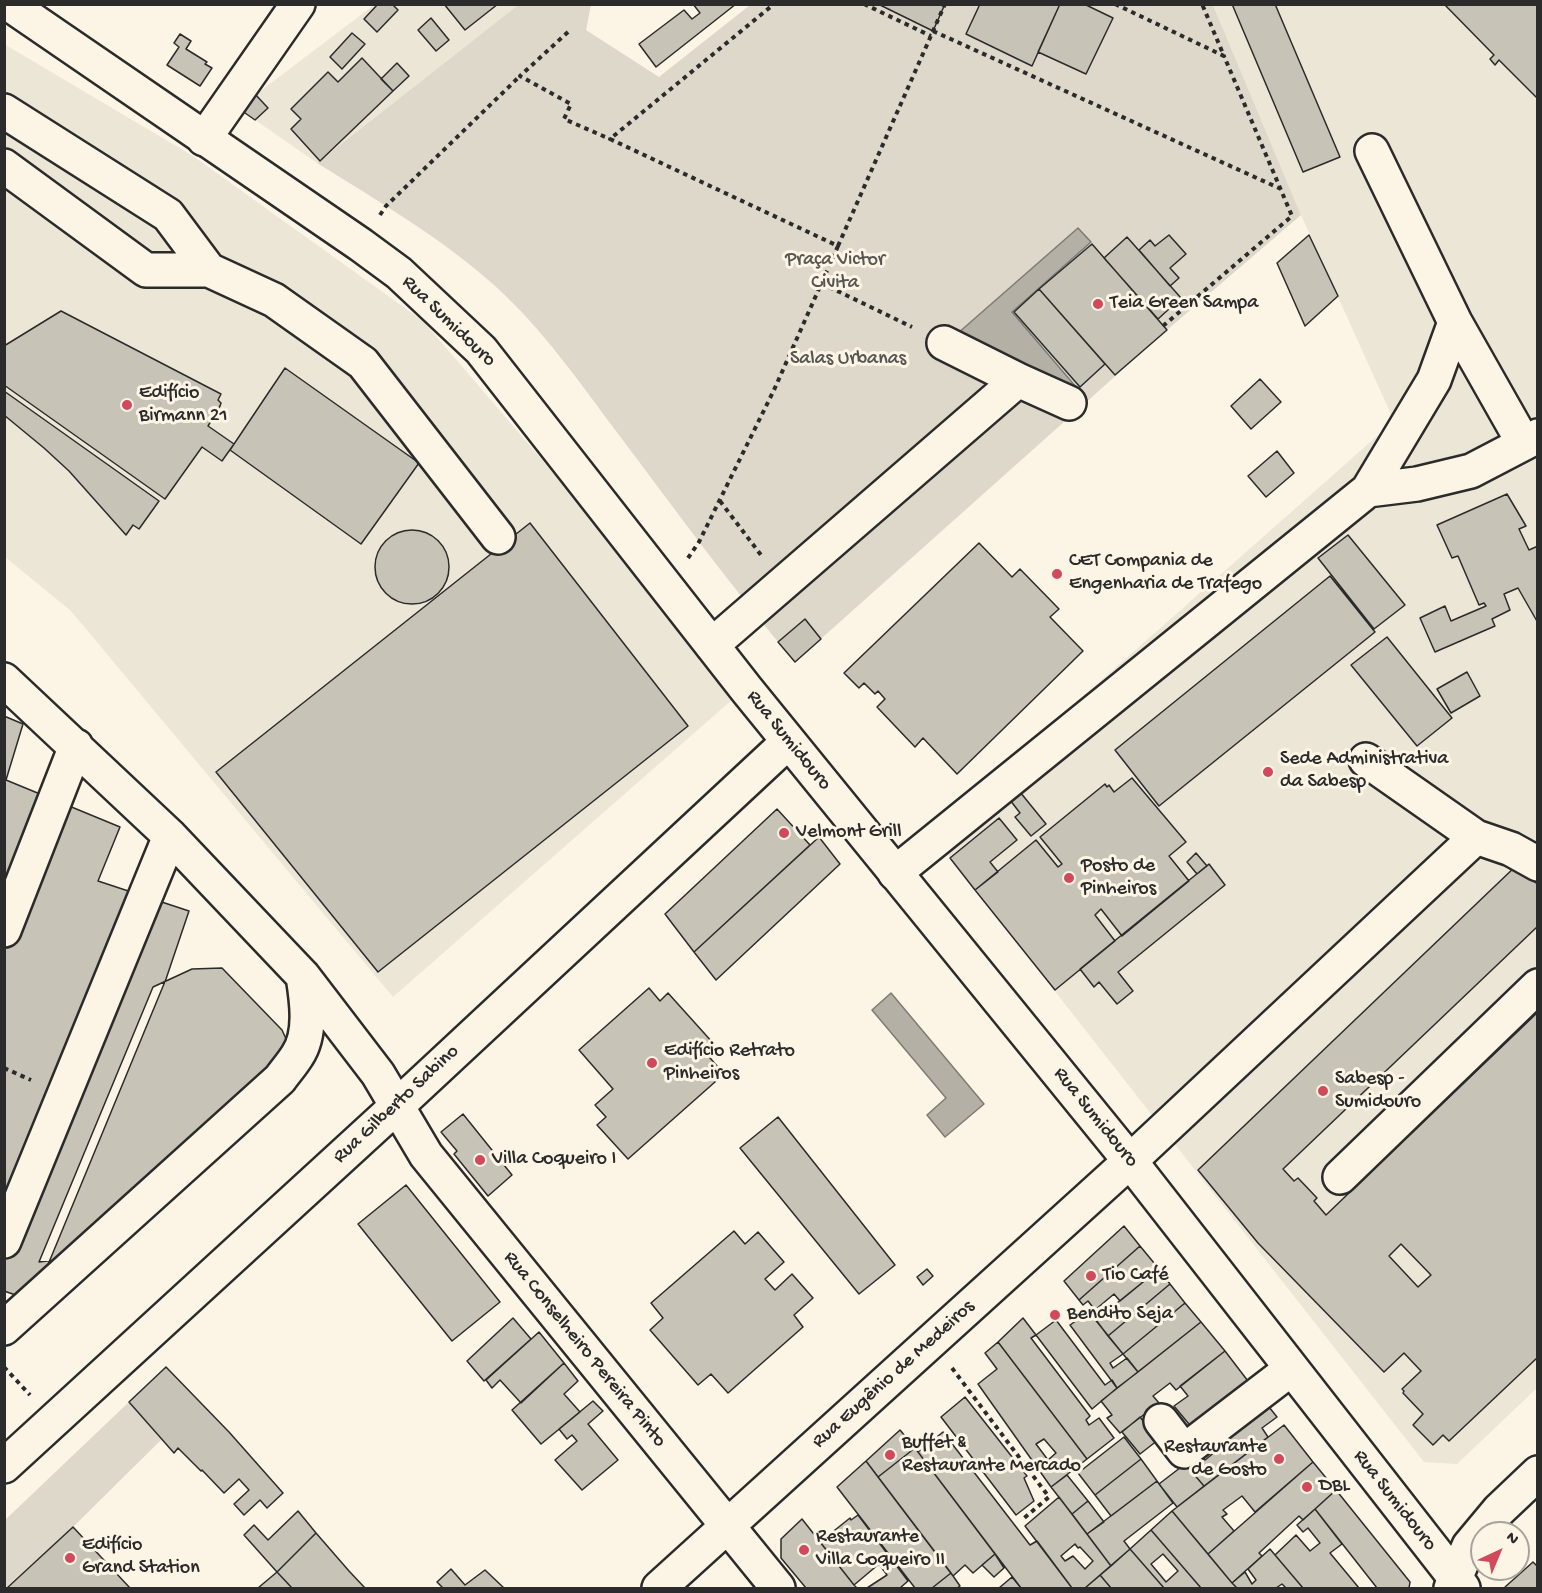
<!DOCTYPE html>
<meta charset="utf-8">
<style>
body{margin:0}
#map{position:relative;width:1542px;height:1593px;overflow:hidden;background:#fcf5e5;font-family:"Gochi Hand",sans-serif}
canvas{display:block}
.frame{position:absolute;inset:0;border:6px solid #2b2b2b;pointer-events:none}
.north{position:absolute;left:1470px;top:1521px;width:60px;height:60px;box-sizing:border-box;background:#fcf5e5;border:2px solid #a8a49b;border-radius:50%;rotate:44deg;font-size:16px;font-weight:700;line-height:24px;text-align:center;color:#2b2b2b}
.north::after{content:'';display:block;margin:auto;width:21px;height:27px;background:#d1495b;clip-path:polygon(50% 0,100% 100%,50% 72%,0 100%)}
</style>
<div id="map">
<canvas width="1542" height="1593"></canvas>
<div class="frame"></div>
<div class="north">N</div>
</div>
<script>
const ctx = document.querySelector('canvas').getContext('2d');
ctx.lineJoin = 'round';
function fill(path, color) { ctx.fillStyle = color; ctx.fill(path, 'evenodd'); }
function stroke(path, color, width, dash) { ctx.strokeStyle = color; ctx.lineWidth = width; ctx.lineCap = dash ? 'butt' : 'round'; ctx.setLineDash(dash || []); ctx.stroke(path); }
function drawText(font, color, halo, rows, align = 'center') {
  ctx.font = font + ' "Gochi Hand",sans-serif'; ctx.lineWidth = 6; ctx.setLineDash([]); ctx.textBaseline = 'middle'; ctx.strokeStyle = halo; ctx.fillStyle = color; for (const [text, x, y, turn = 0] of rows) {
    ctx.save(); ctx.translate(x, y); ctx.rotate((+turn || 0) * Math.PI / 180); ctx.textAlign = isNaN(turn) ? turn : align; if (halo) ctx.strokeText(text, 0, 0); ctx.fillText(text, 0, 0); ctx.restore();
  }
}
fill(new Path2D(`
 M 374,5 L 518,5 L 317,163 L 238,108 Z
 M 1213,5 L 1537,5 L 1537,1388 L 1457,1464 L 1424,1462 L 930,832 L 1394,421 L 1301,215 Z
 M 4,44 L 193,156 L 423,321 L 741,692 L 393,997 L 71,611 L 5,557 Z`), '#ece6d7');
fill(new Path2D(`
 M 518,5 L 591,5 L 586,30 L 659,77 L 750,5 L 1213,5 L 1301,215 L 1167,330 L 795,662 C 733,589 676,511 619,435 C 580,383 542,328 494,285 C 440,237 378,201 317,163 Z
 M 129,1402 L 161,1440 L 73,1527 L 5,1588 L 5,1520 Z`), '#ded8ca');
const water = new Path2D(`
 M 1078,228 L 1091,242 L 1012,312 L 1082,394 L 949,341 Z
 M 891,993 L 984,1104 L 945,1137 L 927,1115 L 946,1098 L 872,1010 Z`);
fill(water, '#b4b0a5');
stroke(water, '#7d7b74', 1.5);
const building = new Path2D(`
 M 378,4 L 392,4 L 398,10 L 377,32 L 364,19 Z
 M 444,4 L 498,4 L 465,30 Z
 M 693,4 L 736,4 L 656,67 L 639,44 L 684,10 L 692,19 L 700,13 Z
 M 878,4 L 945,4 L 933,31 Z
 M 980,4 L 1060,4 L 1032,66 L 966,34 Z
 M 1060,4 L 1084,4 L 1113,18 L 1086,74 L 1038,52 Z
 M 1232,4 L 1275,4 L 1340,157 L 1303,172 Z
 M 1444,4 L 1538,4 L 1538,99 L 1499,60 L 1495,65 L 1490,59 L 1494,55 Z
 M 431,18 L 449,40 L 436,51 L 418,30 Z
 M 352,33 L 365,44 L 342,69 L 330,57 Z
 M 180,34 L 191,41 L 186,49 L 207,62 L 205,64 L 212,68 L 200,86 L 167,65 L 179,47 L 174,43 Z
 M 362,58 L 393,91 L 320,161 L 291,129 L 301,119 L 291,109 L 328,72 L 338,82 Z
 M 397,63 L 409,76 L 393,91 L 381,79 Z
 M 254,93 L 268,108 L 255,120 L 238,108 Z
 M 1169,235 L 1186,254 L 1170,268 L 1179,278 L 1170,286 L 1139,250 L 1150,240 L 1155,246 Z
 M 1309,235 L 1338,296 L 1305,326 L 1277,263 Z
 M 1127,237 L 1181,298 L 1158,319 L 1104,258 Z
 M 1092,244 L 1167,330 L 1115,375 L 1039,289 Z
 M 1039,289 L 1105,364 L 1080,387 L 1014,312 Z
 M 61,311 L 221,394 L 218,400 L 221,403 L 220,406 L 208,426 L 234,444 L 222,461 L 202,447 L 165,499 L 4,385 L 4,346 Z
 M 285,368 L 419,463 L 361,544 L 230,450 Z
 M 1260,379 L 1281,402 L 1251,429 L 1231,406 Z
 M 4,391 L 159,501 L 139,529 L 133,525 L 126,535 L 69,471 L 44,448 L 4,415 Z
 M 1277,451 L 1294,473 L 1266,497 L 1248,476 Z
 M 1507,494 L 1526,526 L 1519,529 L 1529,550 L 1538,546 L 1538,623 L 1518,588 L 1504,594 L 1510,610 L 1492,619 L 1495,626 L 1435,652 L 1420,618 L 1445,606 L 1451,621 L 1486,606 L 1484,603 L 1479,605 L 1458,556 L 1452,558 L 1437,525 Z
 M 530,523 L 688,726 L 378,972 L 216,772 Z
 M375 567a37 37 0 1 1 74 0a37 37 0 1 1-74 0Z
 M 1348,535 L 1405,605 L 1374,629 L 1318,558 Z
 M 979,543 L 1012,577 L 1020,569 L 1059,609 L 1050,617 L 1083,651 L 957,774 L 923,738 L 915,747 L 877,707 L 885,699 L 878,691 L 875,694 L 864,683 L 859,688 L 844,673 Z
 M 1330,576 L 1375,632 L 1159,806 L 1115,750 Z
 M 805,619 L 821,639 L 795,662 L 778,642 Z
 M 1387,637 L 1452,718 L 1417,746 L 1351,665 Z
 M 1467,672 L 1480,696 L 1451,713 L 1437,689 Z
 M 4,716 L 23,724 L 6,780 L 120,827 L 98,881 L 189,911 L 166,979 L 33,1301 L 4,1291 Z
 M 1132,778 L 1186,842 L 1169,856 L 1189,881 L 1122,936 L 1101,909 L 1095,915 L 1115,941 L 1055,990 L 975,890 L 1036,840 L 1058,867 L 1062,864 L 1040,837 L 1105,784 L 1107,787 L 1109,785 L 1114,792 Z
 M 1020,792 L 1046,824 L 1031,836 L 1015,817 L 1020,813 L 1010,800 Z
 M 777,809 L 810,845 L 694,952 L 665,914 Z
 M 999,818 L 1017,840 L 990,862 L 998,872 L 975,890 L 950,858 Z
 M 819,837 L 840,864 L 716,980 L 694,952 Z
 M 1196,853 L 1207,866 L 1197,874 L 1187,862 Z
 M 1209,864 L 1225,885 L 1118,972 L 1133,991 L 1117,1004 L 1099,982 L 1094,987 L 1080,969 Z
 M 1518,864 L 1538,885 L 1538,926 L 1283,1169 L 1294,1181 L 1298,1178 L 1317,1198 L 1314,1201 L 1326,1215 L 1538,1012 L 1538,1357 L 1449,1441 L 1443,1435 L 1433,1445 L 1413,1425 L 1423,1414 L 1403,1393 L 1404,1391 L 1402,1389 L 1421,1371 L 1404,1353 L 1384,1372 L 1258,1243 L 1198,1170 ZM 1401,1244 L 1431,1275 L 1418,1287 L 1389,1256 Z
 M 222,968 L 282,1030 L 293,1054 L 64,1259 L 39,1262 L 153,987 L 192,969 Z
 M 649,988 L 660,1001 L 668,993 L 713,1043 L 704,1051 L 724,1074 L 628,1159 L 597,1125 L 606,1117 L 595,1105 L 613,1089 L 579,1050 Z
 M 463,1114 L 512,1175 L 488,1196 L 454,1154 L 457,1151 L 441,1132 Z
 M 778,1117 L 895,1265 L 859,1294 L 740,1148 Z
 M 406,1185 L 500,1302 L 452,1341 L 358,1224 Z
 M 1124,1226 L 1140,1246 L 1079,1300 L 1064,1281 Z
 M 734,1231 L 745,1244 L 758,1232 L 784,1262 L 765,1279 L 775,1290 L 792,1274 L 813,1298 L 794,1315 L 803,1327 L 728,1393 L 711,1374 L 698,1385 L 650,1330 L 663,1318 L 651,1303 Z
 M 1140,1246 L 1159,1269 L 1120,1301 L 1114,1294 L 1095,1310 L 1088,1301 L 1083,1305 L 1079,1300 Z
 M 927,1269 L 933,1276 L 923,1285 L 917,1277 Z
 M 1159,1269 L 1170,1284 L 1108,1336 L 1096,1320 Z
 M 1170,1284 L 1185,1303 L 1123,1354 L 1108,1336 Z
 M 1185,1303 L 1201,1322 L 1138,1372 L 1123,1354 Z
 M 1089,1312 L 1123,1354 L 1110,1363 L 1113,1368 L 1127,1358 L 1138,1372 L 1117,1388 L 1070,1325 Z
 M 513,1318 L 531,1339 L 484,1381 L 467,1361 Z
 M 1023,1318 L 1036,1335 L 1031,1338 L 1090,1416 L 1086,1420 L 1089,1425 L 1099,1418 L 1114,1438 L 1087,1459 L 998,1342 Z
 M 1056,1320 L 1105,1385 L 1112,1380 L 1117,1388 L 1092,1409 L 1036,1335 Z
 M 1201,1322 L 1225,1351 L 1176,1390 L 1170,1383 L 1153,1396 L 1159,1403 L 1120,1433 L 1107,1418 L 1112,1415 L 1101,1401 Z
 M 539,1332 L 564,1363 L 521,1403 L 500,1380 L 492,1388 L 486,1380 Z
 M 998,1342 L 1087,1459 L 1051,1487 L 978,1384 L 997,1369 L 985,1353 ZM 1044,1439 L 1056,1453 L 1048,1460 L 1036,1444 Z
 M 1225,1351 L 1251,1385 L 1193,1429 L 1174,1406 L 1188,1396 L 1180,1386 Z
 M 564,1363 L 578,1381 L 564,1394 L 580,1412 L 541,1444 L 512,1410 Z
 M 166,1367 L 229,1432 L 283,1493 L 267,1508 L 260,1500 L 244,1515 L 234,1504 L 249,1490 L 239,1479 L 224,1493 L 202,1470 L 201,1471 L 178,1448 L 174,1453 L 129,1402 Z
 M 965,1397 L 1027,1476 L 1024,1478 L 1034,1501 L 1016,1515 L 941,1417 Z
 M 593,1401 L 603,1411 L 588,1424 L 618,1460 L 582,1490 L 555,1460 L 577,1441 L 572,1435 L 567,1439 L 559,1429 Z
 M 1265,1402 L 1277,1417 L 1262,1428 L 1268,1437 L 1204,1486 L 1185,1464 L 1199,1453 L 1205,1460 L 1215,1452 L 1209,1445 Z
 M 1140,1417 L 1158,1440 L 1140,1454 L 1122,1432 Z
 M 1284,1425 L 1313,1462 L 1255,1512 L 1242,1496 L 1223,1510 L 1227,1514 L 1222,1517 L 1234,1531 L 1208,1554 L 1172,1511 Z
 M 900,1430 L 915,1448 L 878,1477 L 866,1461 Z
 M 943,1432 L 1030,1545 L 1037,1541 L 1072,1588 L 1021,1588 L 918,1452 Z
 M 1124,1437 L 1141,1459 L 1095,1495 L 1078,1473 Z
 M 915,1448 L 995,1554 L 973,1573 L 965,1565 L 953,1576 L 878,1477 Z
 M 1141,1459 L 1157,1481 L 1111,1516 L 1095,1495 Z
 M 866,1461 L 951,1573 L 932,1588 L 915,1588 L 837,1487 Z
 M 1313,1462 L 1336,1490 L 1303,1520 L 1299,1516 L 1259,1553 L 1262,1556 L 1232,1583 L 1208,1554 Z
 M 1185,1464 L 1204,1486 L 1177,1507 L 1159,1484 Z
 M 1067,1475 L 1088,1501 L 1072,1514 L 1051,1487 Z
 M 1157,1481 L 1173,1503 L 1124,1541 L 1130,1549 L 1111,1566 L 1087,1534 Z
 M 1336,1490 L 1410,1582 L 1409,1588 L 1377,1588 L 1315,1509 Z
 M 1059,1497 L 1111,1566 L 1085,1588 L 1072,1588 L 1025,1526 ZM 1075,1544 L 1078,1548 L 1080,1547 L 1093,1561 L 1085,1569 L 1073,1556 L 1065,1561 L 1061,1556 Z
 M 1088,1501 L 1104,1522 L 1087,1534 L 1072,1514 Z
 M 1315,1509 L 1342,1544 L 1330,1553 L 1359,1588 L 1303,1588 L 1275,1555 L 1296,1535 L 1310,1551 L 1320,1543 L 1308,1528 L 1303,1532 L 1297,1525 Z
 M 298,1511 L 316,1533 L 277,1572 L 244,1535 L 254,1525 L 268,1540 Z
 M 1172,1511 L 1232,1583 L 1237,1588 L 1201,1588 L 1151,1530 Z
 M 858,1515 L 908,1581 L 900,1588 L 867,1588 L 887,1575 L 879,1564 L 854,1585 L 820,1542 L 850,1518 L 851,1520 Z
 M 802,1519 L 854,1585 L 857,1588 L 806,1588 L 781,1558 L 781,1539 Z
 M 73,1527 L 130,1588 L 7,1588 Z
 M 1151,1530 L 1201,1588 L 1164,1588 L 1130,1549 ZM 1163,1554 L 1178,1571 L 1166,1582 L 1151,1564 Z
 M 316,1533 L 349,1571 L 365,1588 L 292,1588 L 277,1572 Z
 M 1130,1549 L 1164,1588 L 1111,1588 L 1100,1575 Z
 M 1270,1549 L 1275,1555 L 1303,1588 L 1286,1588 L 1282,1584 L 1276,1588 L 1237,1588 L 1232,1583 L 1245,1572 L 1252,1584 L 1256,1580 L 1248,1569 Z
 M 995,1554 L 1004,1568 L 994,1577 L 982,1565 Z
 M 1533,1562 L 1538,1567 L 1538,1588 L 1507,1588 L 1505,1587 Z
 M 451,1569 L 465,1585 L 485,1570 L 504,1588 L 443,1588 L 437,1582 Z
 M 277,1572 L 292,1588 L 258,1588 Z
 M 951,1573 L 960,1586 L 957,1588 L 932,1588 Z
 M 1100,1575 L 1111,1588 L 1085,1588 Z
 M 1012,1577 L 1021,1588 L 999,1588 Z`);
fill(building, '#c8c3b7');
stroke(building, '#2b2b2b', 1.5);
const minor = new Path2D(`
 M 4,111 L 168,215 L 209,270
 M 204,139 L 298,4
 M 4,166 L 146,270 L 209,270 L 274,300 L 363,363 L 498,537
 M 1455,322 L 1523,442
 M 944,343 L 1018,380 L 1069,403
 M 1368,490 L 1417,484 L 1471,471 L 1538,436
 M 712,645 L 1018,380
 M 4,680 L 170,836 L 303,976 L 378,1074 L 426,1155 L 778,1588
 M 1366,760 L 1476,837
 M 895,873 L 1368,490 L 1434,380 L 1455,322 L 1372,151
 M 4,930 L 76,746
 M 1340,1177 L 1538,986
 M 4,1241 L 170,836
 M 4,1328 L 280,1079 C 285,1072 292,1064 297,1056 C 312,1034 307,1001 303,976
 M 1161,1421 L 1184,1451 L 1291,1369
 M 4,1466 L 397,1106 L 788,742
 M 659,1588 L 1130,1161 L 1476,837 L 1511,849 L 1538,864
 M 1451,1588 L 1469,1546 L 1499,1510 L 1538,1473`);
const major = new Path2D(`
 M 9,4 L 361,245 L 399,273 L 481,350 L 747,690 L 1130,1161 L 1463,1588`);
stroke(minor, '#2b2b2b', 38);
stroke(major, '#2b2b2b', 38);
stroke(new Path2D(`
 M 864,4 L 931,36
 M 1115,4 L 1224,56 L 1202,4
 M 933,31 L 1281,189
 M 568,32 L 520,76 L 571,104 L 564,119 L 610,139
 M 380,215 L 386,206 L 520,76
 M 838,246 L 945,4
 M 821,283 L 912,327
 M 1163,326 L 1292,216 L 1224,56
 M 720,501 L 761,555
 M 688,558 L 699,542 L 774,390 L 838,246 L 610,139 L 774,4
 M 4,1068 L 31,1080
 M 4,1367 L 30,1395
 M 952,1368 L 1049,1497 L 1023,1519`), '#2b2b2b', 4, [4.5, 4.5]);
stroke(minor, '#fcf5e5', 33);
stroke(major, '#fcf5e5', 33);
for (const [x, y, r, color] of [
 [1098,304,6,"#d1495b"],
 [127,405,6,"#d1495b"],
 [1057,574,6,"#d1495b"],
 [1268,772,6,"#d1495b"],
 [784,833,6,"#d1495b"],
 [1069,878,6,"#d1495b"],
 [652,1063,6,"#d1495b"],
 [1323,1091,6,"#d1495b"],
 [480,1160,6,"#d1495b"],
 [1091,1276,6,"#d1495b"],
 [1055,1315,6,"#d1495b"],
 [890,1455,6,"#d1495b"],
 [1279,1459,6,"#d1495b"],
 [1307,1487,6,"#d1495b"],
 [804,1550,6,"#d1495b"],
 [70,1558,6,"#d1495b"]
]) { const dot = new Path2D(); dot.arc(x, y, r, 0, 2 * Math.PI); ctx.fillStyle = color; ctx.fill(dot); stroke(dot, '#fcf5e5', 2); }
drawText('20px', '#585653', '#fcf5e5', [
 ["Praça Victor",835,261],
 ["Civita",835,284],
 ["Salas Urbanas",848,360]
]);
drawText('20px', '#2b2b2b', '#fcf5e5', [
 ["Teia Green Sampa",1110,304],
 ["Edifício",139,394],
 ["Birmann 21",139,417],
 ["CET Compania de",1069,562],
 ["Engenharia de Trafego",1069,585],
 ["Sede Administrativa",1280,760],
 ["da Sabesp",1280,783],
 ["Velmont Grill",796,833],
 ["Posto de",1081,867],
 ["Pinheiros",1081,890],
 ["Edifício Retrato",664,1052],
 ["Pinheiros",664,1075],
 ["Sabesp -",1335,1080],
 ["Sumidouro",1335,1103],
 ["Villa Coqueiro I",492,1160],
 ["Tio Café",1103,1276],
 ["Bendito Seja",1067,1315],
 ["Buffet &",902,1444],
 ["Restaurante Mercado",902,1467],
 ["Restaurante",1267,1448,"right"],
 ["de Gosto",1267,1471,"right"],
 ["DBL",1319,1487],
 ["Restaurante",816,1538],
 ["Villa Coqueiro II",816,1561],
 ["Edifício",82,1546],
 ["Grand Station",82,1569]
], 'left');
drawText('20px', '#2b2b2b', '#fcf5e5', [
 ["Rua Sumidouro",448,322,44],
 ["Rua Sumidouro",788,741,51],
 ["Rua Gilberto Sabino",397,1105,-43],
 ["Rua Sumidouro",1095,1118,51],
 ["Rua Conselheiro Pereira Pinto",584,1350,51],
 ["Rua Eugênio de Medeiros",894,1375,-42],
 ["Rua Sumidouro",1394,1501,52]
]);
</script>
